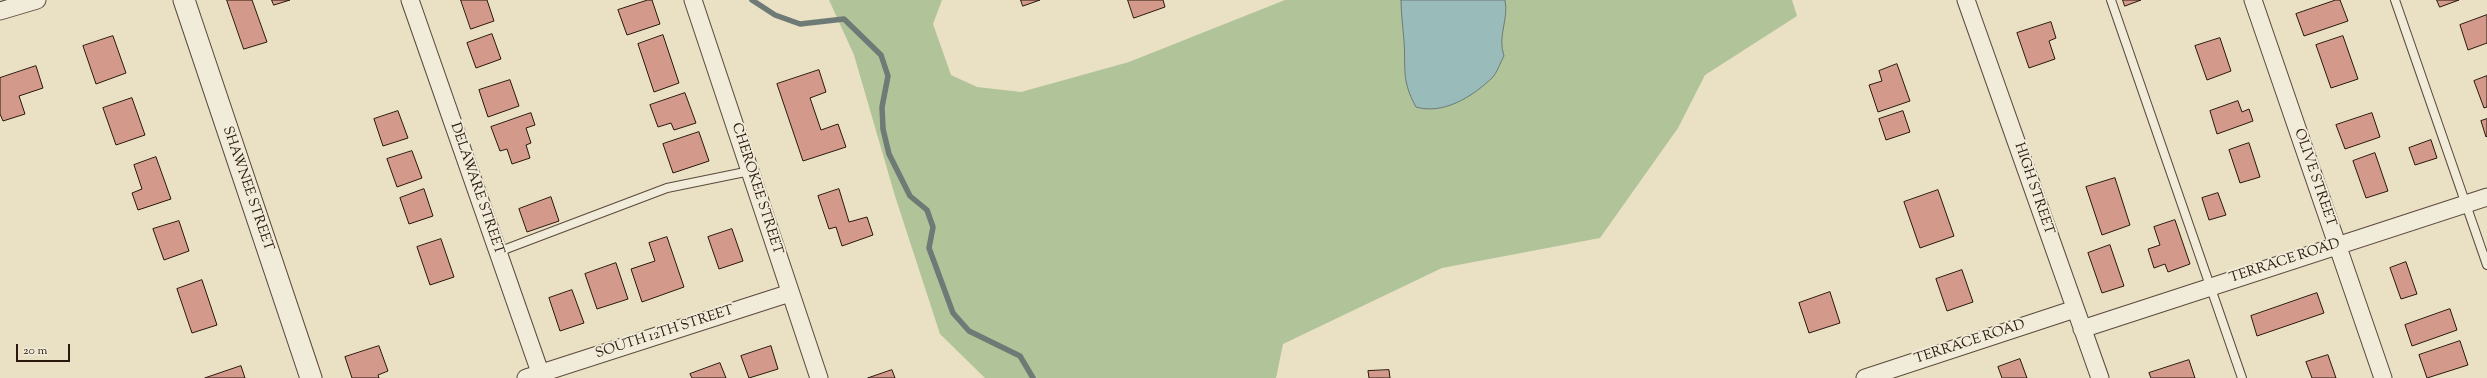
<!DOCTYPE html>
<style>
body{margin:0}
#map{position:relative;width:2487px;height:378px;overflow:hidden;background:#eae0c4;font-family:"Sorts Mill Goudy",serif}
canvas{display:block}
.scale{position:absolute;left:16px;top:344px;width:54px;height:18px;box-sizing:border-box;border:2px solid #2a170d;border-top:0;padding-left:5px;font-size:12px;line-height:14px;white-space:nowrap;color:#2a170d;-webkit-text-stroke:3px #f1ebd9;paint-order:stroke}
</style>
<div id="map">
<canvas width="2487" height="378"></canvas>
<div class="scale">20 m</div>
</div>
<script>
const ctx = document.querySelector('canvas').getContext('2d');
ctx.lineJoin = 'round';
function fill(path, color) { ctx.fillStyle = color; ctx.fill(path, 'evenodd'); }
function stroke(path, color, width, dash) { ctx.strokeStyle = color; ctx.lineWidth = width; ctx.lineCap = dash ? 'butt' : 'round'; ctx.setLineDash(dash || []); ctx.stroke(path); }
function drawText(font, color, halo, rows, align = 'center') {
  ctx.font = font + ' "Sorts Mill Goudy",serif'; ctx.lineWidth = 4; ctx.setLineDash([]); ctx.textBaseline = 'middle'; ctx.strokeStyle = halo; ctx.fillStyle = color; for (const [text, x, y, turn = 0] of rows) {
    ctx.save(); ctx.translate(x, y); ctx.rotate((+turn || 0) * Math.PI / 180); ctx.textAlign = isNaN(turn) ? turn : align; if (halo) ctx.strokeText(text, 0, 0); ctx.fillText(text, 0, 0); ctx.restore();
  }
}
fill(new Path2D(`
 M 829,0 L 942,0 L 933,24 L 951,75 L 977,87 L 1021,92 L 1129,62 L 1285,0 L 1792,0 L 1797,16 L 1705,75 L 1678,128 L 1600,238 L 1442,268 L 1283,344 L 1276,378 L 985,378 L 940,334 L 895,196 L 854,55 Z`), '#b1c399');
const water = new Path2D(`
 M 1401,0 L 1505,0 C 1509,20 1497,36 1504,56 C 1500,63 1497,73 1492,78 C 1472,97 1443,115 1416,107 C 1401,80 1406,68 1404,41 C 1403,27 1401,14 1401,0 Z`);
fill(water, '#99bcba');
stroke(water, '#6d7a75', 1);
stroke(new Path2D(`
 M 752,0 L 775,15 L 800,24 L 844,19 L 881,55 L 888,76 L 882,107 L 883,129 L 889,154 L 910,196 L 927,210 L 933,227 L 929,248 L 953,313 L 969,331 L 1020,356 L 1033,378`), '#6d7a75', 5.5);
const building = new Path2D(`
 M 227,0 L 252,0 L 267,42 L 244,49 Z
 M 272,0 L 290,0 L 274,5 Z
 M 461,0 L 487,0 L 494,21 L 471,29 Z
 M 648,0 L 652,0 L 660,24 L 627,35 L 618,10 Z
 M 1021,0 L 1040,0 L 1023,6 Z
 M 1128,0 L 1163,0 L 1165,7 L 1134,18 Z
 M 2123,0 L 2141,0 L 2125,6 Z
 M 2336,0 L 2340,0 L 2348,21 L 2304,36 L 2296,14 Z
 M 2437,0 L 2459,0 L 2440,7 Z
 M 2487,15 L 2487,43 L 2468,50 L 2460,25 Z
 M 2051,22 L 2056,38 L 2049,41 L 2055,59 L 2029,68 L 2017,33 Z
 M 492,34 L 501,59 L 476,68 L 467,43 Z
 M 663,35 L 679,83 L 654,92 L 638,44 Z
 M 113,36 L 126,73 L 96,84 L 83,46 Z
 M 2343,36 L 2358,79 L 2331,88 L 2316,45 Z
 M 2220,38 L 2231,71 L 2207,80 L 2195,46 Z
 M 1897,64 L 1910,101 L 1878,112 L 1869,85 L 1882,81 L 1879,71 Z
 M 36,66 L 43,88 L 19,96 L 25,114 L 3,121 L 0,114 L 0,78 Z
 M 819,70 L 826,92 L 810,98 L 821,130 L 838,124 L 846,147 L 803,161 L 777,84 Z
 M 2487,76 L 2487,107 L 2484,108 L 2474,81 Z
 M 510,80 L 519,106 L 488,117 L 479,90 Z
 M 685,93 L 696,123 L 674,130 L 671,123 L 658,127 L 650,105 Z
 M 132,98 L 145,135 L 116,145 L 103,108 Z
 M 2238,101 L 2242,112 L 2249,109 L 2253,121 L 2217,134 L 2210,111 Z
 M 398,111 L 408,138 L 383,146 L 374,119 Z
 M 1903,111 L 1910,132 L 1886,140 L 1879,119 Z
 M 531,113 L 535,125 L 526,128 L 531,143 L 526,145 L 530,158 L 512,164 L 507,149 L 500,151 L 491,127 Z
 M 2372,113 L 2380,137 L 2345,149 L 2336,125 Z
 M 2487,119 L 2487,136 L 2486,137 L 2481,121 Z
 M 699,132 L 709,161 L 673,173 L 663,144 Z
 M 2431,140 L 2437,158 L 2415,165 L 2409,148 Z
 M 2249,143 L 2260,177 L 2240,183 L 2229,150 Z
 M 412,151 L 422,178 L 397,187 L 387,159 Z
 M 2375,153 L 2388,191 L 2366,198 L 2353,161 Z
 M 156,157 L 171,199 L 138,210 L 132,193 L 142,189 L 134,165 Z
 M 2115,178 L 2130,225 L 2102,235 L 2086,187 Z
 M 424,189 L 433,216 L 409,224 L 400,198 Z
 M 839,189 L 849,222 L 867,217 L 873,235 L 842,246 L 836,227 L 829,229 L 818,196 Z
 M 1938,190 L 1954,236 L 1920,248 L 1904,202 Z
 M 2218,193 L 2226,215 L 2209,220 L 2202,198 Z
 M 551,197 L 559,221 L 527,232 L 519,209 Z
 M 2175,220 L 2190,264 L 2168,272 L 2165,264 L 2154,268 L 2148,249 L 2160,245 L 2154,227 Z
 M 179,221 L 189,251 L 164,260 L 153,229 Z
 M 732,229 L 743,261 L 719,269 L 708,237 Z
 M 667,237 L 684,287 L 642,302 L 631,269 L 655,261 L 649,243 Z
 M 441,239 L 454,277 L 430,285 L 417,247 Z
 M 2110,245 L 2124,286 L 2102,293 L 2088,253 Z
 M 2406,262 L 2417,294 L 2401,299 L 2390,268 Z
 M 616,263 L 628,299 L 597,309 L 585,274 Z
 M 1962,270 L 1973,302 L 1947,311 L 1936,279 Z
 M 202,280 L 217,325 L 192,333 L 177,289 Z
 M 572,290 L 584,323 L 560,331 L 549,298 Z
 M 1830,292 L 1840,323 L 1809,333 L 1799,303 Z
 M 2317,293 L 2324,313 L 2257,336 L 2251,316 Z
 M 2450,309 L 2457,330 L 2412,346 L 2405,325 Z
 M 2460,341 L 2468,365 L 2427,378 L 2419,355 Z
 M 379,346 L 388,371 L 378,375 L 379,378 L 352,378 L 345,357 Z
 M 771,346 L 778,369 L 749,378 L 741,356 Z
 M 2328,355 L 2336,378 L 2312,378 L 2306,362 Z
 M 2020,359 L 2027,378 L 2002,378 L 1998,367 Z
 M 2189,360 L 2195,378 L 2151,378 L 2149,373 Z
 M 720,363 L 726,378 L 692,378 L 690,374 Z
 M 241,366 L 245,378 L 205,378 Z
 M 892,370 L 895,378 L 868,378 Z
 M 1389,370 L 1390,378 L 1369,378 L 1368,371 Z`);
fill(building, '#d39a8b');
stroke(building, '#2a170d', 1);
const service = new Path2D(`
 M 2111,0 L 2242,378
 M 2395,0 L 2487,265
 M 498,252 L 667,188 L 750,171`);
const minor = new Path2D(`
 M 410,0 L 542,378
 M 693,0 L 819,378
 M 1966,0 L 2100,378
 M 2253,0 L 2383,378
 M 0,11 L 37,0
 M 2082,329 L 2487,197
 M 526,378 L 790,293
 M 1865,378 L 2075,309`);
const tertiary = new Path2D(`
 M 184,0 L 311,378`);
stroke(service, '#5a493b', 10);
stroke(minor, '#5a493b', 19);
stroke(tertiary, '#5a493b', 23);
stroke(service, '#f1ebd9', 8);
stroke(minor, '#f1ebd9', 17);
stroke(tertiary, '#f1ebd9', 21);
drawText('14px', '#2a170d', '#f1ebd9', [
 ["OLIVE STREET",2314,178,71],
 ["SHAWNEE STREET",247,189,71],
 ["DELAWARE STREET",476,189,71],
 ["CHEROKEE STREET",756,189,72],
 ["HIGH STREET",2033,189,71],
 ["TERRACE ROAD",2285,262,-18],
 ["SOUTH 12TH STREET",665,333,-18],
 ["TERRACE ROAD",1970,343,-18]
]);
</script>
